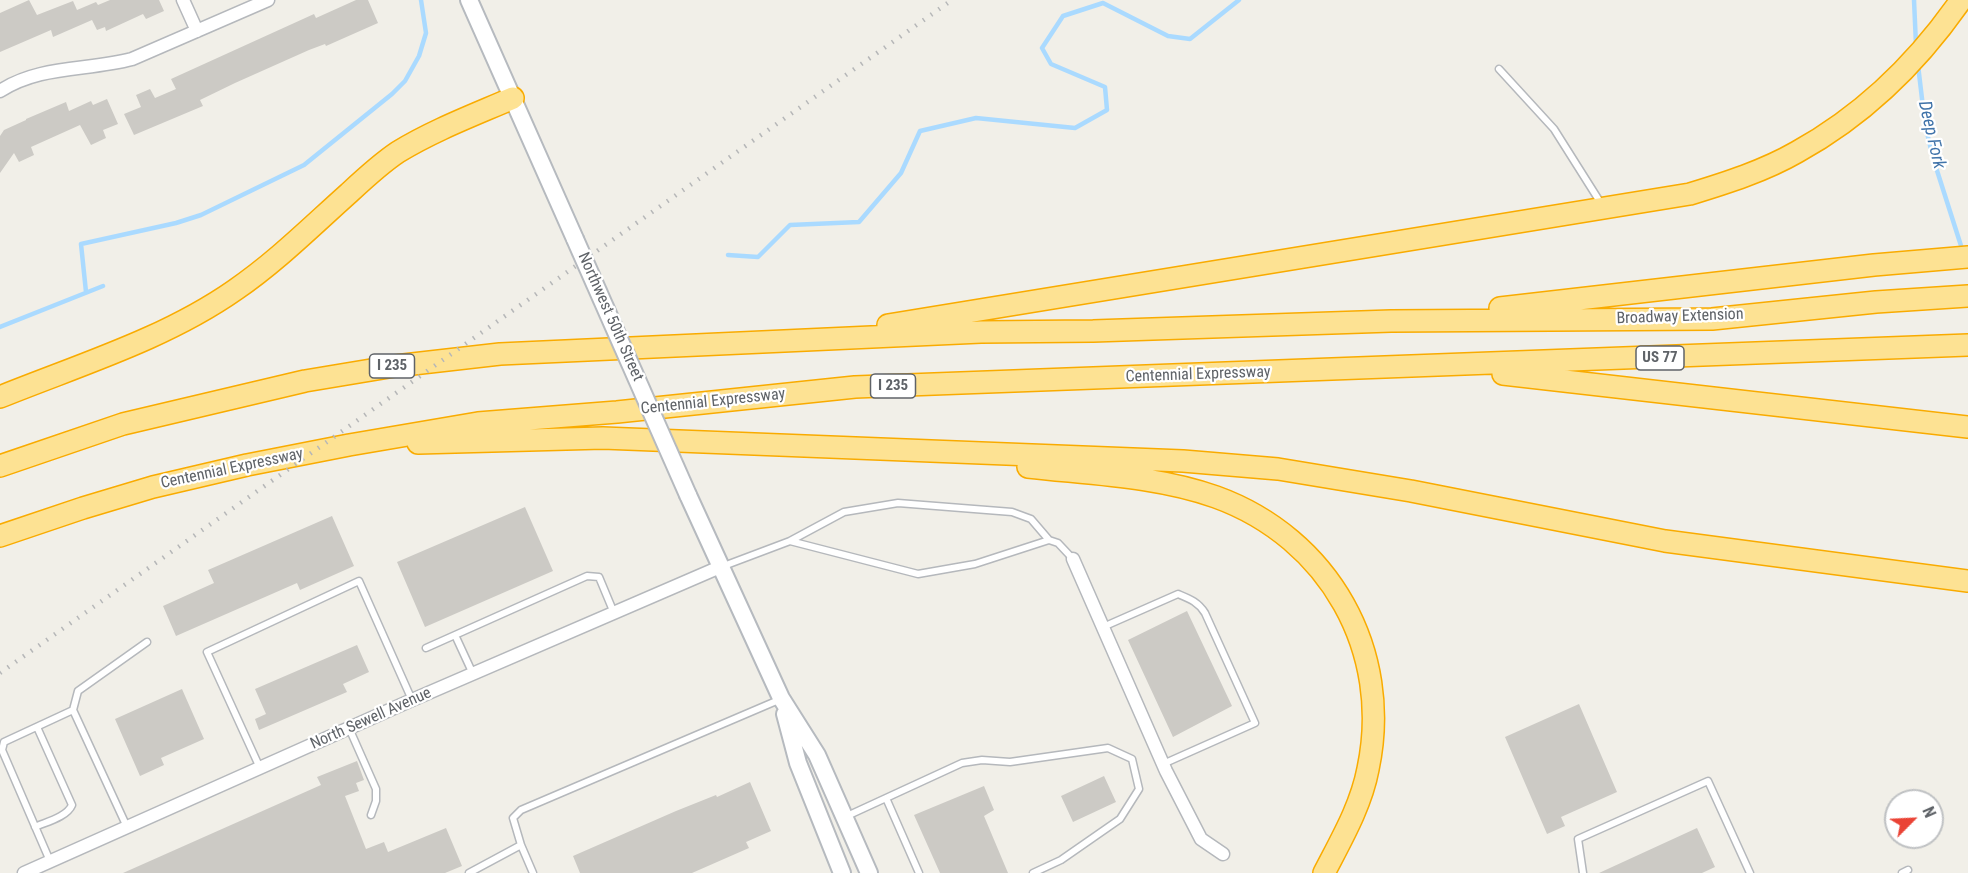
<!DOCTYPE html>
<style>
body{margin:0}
#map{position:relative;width:1968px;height:873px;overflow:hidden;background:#f1efe8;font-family:"Roboto Condensed",sans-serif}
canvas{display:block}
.north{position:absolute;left:1884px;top:789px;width:60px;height:60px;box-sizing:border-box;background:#fff;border:2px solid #bfc1c3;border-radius:50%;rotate:66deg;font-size:16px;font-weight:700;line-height:24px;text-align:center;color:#5f6368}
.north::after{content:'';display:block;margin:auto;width:21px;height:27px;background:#ea4335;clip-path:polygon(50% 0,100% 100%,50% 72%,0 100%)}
</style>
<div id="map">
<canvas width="1968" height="873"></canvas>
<div class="north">N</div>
</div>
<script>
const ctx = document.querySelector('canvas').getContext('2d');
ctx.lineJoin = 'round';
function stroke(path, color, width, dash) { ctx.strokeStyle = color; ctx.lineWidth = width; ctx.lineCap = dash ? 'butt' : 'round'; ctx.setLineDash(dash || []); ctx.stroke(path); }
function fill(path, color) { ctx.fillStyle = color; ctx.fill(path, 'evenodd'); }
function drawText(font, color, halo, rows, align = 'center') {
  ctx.font = font + ' "Roboto Condensed",sans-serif'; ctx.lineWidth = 4.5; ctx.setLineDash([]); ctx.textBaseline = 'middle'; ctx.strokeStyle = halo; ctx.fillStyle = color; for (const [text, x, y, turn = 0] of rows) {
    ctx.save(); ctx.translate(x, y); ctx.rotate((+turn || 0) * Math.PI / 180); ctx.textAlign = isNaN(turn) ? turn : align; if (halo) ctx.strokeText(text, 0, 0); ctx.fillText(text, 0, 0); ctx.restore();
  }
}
stroke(new Path2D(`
 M 1914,0 L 1916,45
 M 1918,65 L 1925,124 L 1933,158 L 1963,252
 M 728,255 L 758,257 L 790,225 L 859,222 L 901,173 L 920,131 L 976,118 L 1075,128 L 1107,110 L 1105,87 L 1051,64 L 1042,48 L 1063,16 L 1103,3 L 1168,36 L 1190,39 L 1239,0
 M 86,292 L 81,244 L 176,223 L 201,215 L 304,165 L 392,94 L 405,81 L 419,56 L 426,33 L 421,0
 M 0,327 L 103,286`), '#aadaff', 4.5);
fill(new Path2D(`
 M 29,0 L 37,15 L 73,1 L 77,10 L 96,2 L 98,5 L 110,0 L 159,0 L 164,11 L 146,19 L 143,14 L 106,31 L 105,27 L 97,30 L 92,20 L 53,37 L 51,30 L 0,52 L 0,13 Z
 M 356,0 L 368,0 L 378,23 L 326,46 L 325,44 L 309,50 L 235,83 L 200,100 L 203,106 L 134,135 L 124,114 L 141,107 L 136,95 L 150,89 L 155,98 L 176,89 L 171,79 L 314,14 L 316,18 Z
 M 107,99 L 118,124 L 103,130 L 106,138 L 91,145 L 80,125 L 31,147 L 34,155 L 19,162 L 14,153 L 0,173 L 0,136 L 4,130 L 26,120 L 26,119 L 66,102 L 69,111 L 91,101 L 93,105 Z
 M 525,507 L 553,571 L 425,627 L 397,562 Z
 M 332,516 L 354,566 L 300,590 L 297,583 L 176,636 L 163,606 L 214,583 L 208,570 Z
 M 1187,611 L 1232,706 L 1173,737 L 1128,640 Z
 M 357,645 L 369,672 L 343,684 L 347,692 L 259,730 L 255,719 L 266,714 L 255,689 Z
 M 182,689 L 204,739 L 161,758 L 164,765 L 140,776 L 115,719 Z
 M 1579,704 L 1617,792 L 1561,817 L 1565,826 L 1547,834 L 1505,737 Z
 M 357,761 L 364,780 L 356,783 L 359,791 L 345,796 L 366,849 L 384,842 L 388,852 L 446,828 L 462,866 L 445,873 L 123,873 L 321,785 L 317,777 Z
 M 1104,776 L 1116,802 L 1073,822 L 1061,796 Z
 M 750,782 L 771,831 L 746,842 L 749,848 L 692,873 L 580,873 L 573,856 L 676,811 L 716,795 L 717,797 Z
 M 984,786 L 994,810 L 984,816 L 1008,873 L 940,873 L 914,815 Z
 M 1697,828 L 1715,867 L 1702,873 L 1599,873 Z`), '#cccac5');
const lane = new Path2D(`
 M 1499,69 L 1554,129 L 1602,205
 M 790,541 L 844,512 L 898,503 L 1012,512 L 1031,519 L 1049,540
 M 721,567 L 790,541 L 918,574 L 975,564 L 1049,540 L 1058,543 L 1073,559
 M 1103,627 L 1178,594 C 1190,599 1198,602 1205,613 L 1255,723 L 1163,764
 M 455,635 L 473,674
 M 426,648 L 587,576 L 599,577 L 614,613
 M 349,728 L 376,789 L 376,801 L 371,815
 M 260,768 L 207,652 L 359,581 L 412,700
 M 886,798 L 919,873
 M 847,816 L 962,763 L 982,760 L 1010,762 L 1108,748 L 1132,759 L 1139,789 L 1120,819 L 1061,860 L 1033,873
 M 35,827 C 46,822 67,817 72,805 L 37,727
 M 127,827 L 73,710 L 78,691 L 147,642
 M 521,845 L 513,818 L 521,810 L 781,699
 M 50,861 L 2,750 L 4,742 L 73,710
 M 469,873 L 521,845 L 533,873
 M 1583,873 L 1578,839 L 1708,781 L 1750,873
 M 1902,873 L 1908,870`);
const street = new Path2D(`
 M 183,0 L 197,31
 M 0,91 C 40,65 87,71 132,59 L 268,0
 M 1073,559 L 1166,771 L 1201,839 L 1223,854
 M 24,873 L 412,700 L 720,567`);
const secondary = new Path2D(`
 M 469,0 L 575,239
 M 688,495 L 781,698 L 817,755 L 869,873
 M 785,714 L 798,763 L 842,873`);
const highway = new Path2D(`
 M 1500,308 L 1874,265 L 1968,257
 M 888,325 L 1690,194 C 1726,183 1764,171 1797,152 C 1864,115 1918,62 1961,0
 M 1503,374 L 1968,427
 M 0,397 C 79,365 165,339 235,290 C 276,262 312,226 349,193 C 364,179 380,164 398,152 C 434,130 474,115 513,98
 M 418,443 L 603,438 L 1183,461 L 1278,469 L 1411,491 L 1665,541 L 1968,581
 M 0,466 L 123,424 L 305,381 L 395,366 L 500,354 L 981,332 L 1093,331 L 1391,321 L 1712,319 L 1876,302 L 1968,296
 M 1028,467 C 1090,474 1157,476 1216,497 C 1329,538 1393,651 1368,769 C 1361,806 1341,840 1324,873
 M 0,536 L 83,508 L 153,487 L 247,465 L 349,445 L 478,423 L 617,412 L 855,387 L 1968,345`);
stroke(lane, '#b5b8bc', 9);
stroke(street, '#b5b8bc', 15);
stroke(secondary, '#b6babf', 20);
stroke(highway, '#f9ab00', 24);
stroke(lane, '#fff', 6);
stroke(street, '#fff', 12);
stroke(secondary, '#fff', 16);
stroke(highway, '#fde293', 21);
stroke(new Path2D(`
 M 0,673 L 952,0`), '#b6b7b8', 4.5, [1.5, 8]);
const secondaryBridge = new Path2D(`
 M 575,239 L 688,495`);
stroke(secondaryBridge, '#b6babf', 20, []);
stroke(secondaryBridge, '#fff', 16);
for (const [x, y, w] of [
 [1660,358,48],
 [392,366,45],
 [893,386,45]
]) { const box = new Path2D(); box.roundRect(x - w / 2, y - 12, w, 24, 4.5); ctx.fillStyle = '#fff'; ctx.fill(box); stroke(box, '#5f6368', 1.5); }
drawText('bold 15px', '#5f6368', null, [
 ["US 77",1660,358],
 ["I 235",392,366],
 ["I 235",893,386]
]);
drawText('16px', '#5f6368', '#fff', [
 ["Northwest 50th Street",610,317,66],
 ["Broadway Extension",1680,317,-2],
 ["Centennial Expressway",1198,375,-2],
 ["Centennial Expressway",713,402,-6],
 ["Centennial Expressway",232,469,-12],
 ["North Sewell Avenue",371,719,-24]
]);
drawText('italic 18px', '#4174aa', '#fff', [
 ["Deep Fork",1931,135,77]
]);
</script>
